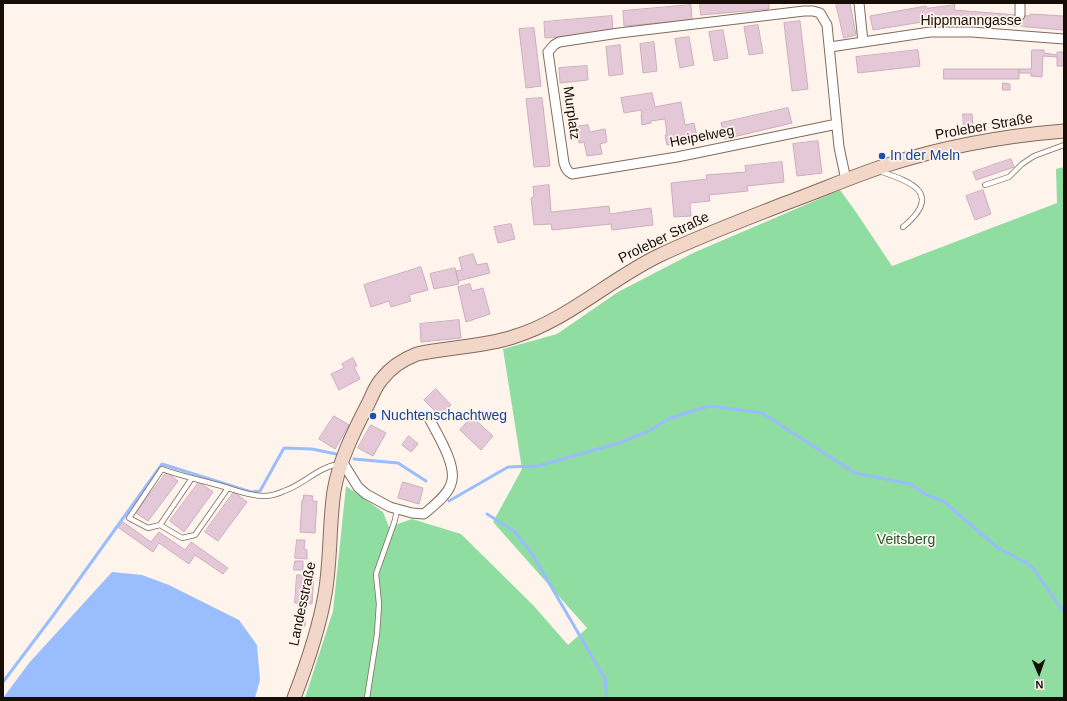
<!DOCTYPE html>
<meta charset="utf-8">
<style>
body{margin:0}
#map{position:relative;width:1067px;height:701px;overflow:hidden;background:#fff4ec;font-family:Arial,sans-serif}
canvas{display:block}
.frame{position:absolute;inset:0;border:4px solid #170e08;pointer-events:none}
.north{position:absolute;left:1019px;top:653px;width:40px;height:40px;-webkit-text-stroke:3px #fff4ec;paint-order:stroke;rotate:178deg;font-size:11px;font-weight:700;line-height:16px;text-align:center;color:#170e08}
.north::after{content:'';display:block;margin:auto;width:14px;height:18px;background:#170e08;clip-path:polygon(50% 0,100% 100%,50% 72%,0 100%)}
</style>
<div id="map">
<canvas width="1067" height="701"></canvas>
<div class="frame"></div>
<div class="north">N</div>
</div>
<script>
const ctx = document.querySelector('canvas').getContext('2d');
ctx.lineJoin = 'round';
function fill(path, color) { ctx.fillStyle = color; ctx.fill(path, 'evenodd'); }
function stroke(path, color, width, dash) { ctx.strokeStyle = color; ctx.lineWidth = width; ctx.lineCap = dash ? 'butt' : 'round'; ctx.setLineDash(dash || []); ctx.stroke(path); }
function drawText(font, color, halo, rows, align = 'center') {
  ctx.font = font + ' Arial,sans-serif'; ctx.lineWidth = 3.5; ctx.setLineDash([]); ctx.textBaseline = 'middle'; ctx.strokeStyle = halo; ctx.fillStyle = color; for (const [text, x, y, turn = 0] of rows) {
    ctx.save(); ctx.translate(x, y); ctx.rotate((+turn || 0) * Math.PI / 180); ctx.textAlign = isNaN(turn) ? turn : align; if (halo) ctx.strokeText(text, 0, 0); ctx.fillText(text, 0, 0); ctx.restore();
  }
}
fill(new Path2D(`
 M 1064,167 L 1064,698 L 305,698 L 333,611 L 346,486 L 383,512 L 389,527 L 412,519 L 461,534 L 534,606 L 568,645 L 587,628 L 493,522 L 522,469 L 503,349 L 557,334 L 618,292 L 693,253 L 840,190 L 856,212 L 892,266 L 1057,203 L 1056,169 Z`), '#8fdda1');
fill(new Path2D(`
 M 112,572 L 142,575 L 169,585 L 239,620 L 257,645 L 260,680 L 255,698 L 3,698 L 29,663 Z`), '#9abdfe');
stroke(new Path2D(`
 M 354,459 L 398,463 L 426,481
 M 449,501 L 508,467 L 538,466 L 619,443 L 649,431 L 668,419 L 699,409 L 711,406 L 762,413 L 855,473 L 910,484 L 927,495 L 943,501 L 998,548 L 1025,562 L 1033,568 L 1064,612
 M 487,514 L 514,531 L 531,552 L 605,679 L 607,698
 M 3,682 L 52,617 L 162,464 L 251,492 L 260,491 L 284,448 L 312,449 L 336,454`), '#9abdfe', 3);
const building = new Path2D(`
 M 700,3 L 769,3 L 769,9 L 701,15 Z
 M 836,3 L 850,3 L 856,35 L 844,38 Z
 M 691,5 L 692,20 L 624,26 L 623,11 Z
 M 955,5 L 954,10 L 1017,15 L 1030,16 L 1030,14 L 1064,16 L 1064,30 L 953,21 L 953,19 L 928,21 L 873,30 L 870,16 L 926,6 L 927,8 Z
 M 612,16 L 613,32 L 545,38 L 544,22 Z
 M 800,21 L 808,89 L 792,91 L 784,23 Z
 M 758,25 L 763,53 L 749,55 L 744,27 Z
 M 534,28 L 541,86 L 526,88 L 519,29 Z
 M 723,30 L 728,58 L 714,61 L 709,32 Z
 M 689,37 L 694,65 L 680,68 L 675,39 Z
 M 654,42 L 657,71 L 643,73 L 640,44 Z
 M 620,45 L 623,74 L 609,76 L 606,47 Z
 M 918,50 L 920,66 L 858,73 L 856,57 Z
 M 1032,50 L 1044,50 L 1044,53 L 1057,55 L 1057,52 L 1064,52 L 1064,66 L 1057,66 L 1057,57 L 1043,56 L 1042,77 L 1031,76 L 1031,73 L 1019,73 L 1019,69 L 1031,69 Z
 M 587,66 L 588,80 L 560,83 L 559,68 Z
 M 944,69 L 1019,69 L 1019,79 L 944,79 Z
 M 1003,83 L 1010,84 L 1010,90 L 1003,90 Z
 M 652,93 L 655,107 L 681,102 L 685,125 L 694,123 L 697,137 L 675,140 L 676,143 L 667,145 L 665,135 L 667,135 L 665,119 L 651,121 L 651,123 L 642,125 L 641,115 L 642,115 L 641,110 L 624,113 L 621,98 Z
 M 542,98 L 550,166 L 534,167 L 526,99 Z
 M 788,108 L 792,123 L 725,139 L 721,123 Z
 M 963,114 L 972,114 L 973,127 L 964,127 Z
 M 588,125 L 590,132 L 605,129 L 607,142 L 600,144 L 602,154 L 587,156 L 584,142 L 579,143 L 576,127 Z
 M 818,141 L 822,173 L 797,176 L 793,144 Z
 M 1011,159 L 1014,167 L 976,180 L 973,172 Z
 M 782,162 L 784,182 L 747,186 L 748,191 L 709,195 L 710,201 L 690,203 L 691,216 L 674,217 L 671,183 L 707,179 L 706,175 L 746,172 L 745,166 Z
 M 549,185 L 551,212 L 609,206 L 610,214 L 651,208 L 653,225 L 612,230 L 611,224 L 552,230 L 551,224 L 534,225 L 531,198 L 534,197 L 533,187 Z
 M 983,190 L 991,214 L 975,220 L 966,196 Z
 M 511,224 L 515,239 L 498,243 L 494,227 Z
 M 473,254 L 477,265 L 487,263 L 490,273 L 458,281 L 456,271 L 462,270 L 459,258 Z
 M 421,267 L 428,290 L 409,295 L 411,301 L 391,307 L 389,301 L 371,307 L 364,285 Z
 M 455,268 L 459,284 L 434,289 L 430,274 Z
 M 470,284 L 472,291 L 483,288 L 490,314 L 466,322 L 458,287 Z
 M 459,320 L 461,338 L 421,342 L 420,324 Z
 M 353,358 L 357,366 L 354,367 L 360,379 L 339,390 L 331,374 L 344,368 L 342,364 Z
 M 436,389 L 451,405 L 440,416 L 424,400 Z
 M 334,416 L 349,425 L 335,449 L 319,439 Z
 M 472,417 L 493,436 L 481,450 L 460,430 Z
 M 371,425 L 386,433 L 373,456 L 358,448 Z
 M 409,436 L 418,444 L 411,452 L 402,445 Z
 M 167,472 L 178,481 L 148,521 L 136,513 Z
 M 199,482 L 213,492 L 184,532 L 170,521 Z
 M 403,482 L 423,488 L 419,504 L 398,498 Z
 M 234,492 L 247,502 L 218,541 L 205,532 Z
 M 304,495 L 313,496 L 312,501 L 317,501 L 315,533 L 300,532 L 302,500 L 303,500 Z
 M 123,522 L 151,542 L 159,532 L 185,550 L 191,542 L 228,568 L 223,574 L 195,555 L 189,564 L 159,543 L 153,552 L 119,528 Z
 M 297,540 L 305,540 L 304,549 L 307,550 L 307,559 L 295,558 Z
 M 295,561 L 303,561 L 303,570 L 294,570 Z
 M 297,575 L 314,575 L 312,604 L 295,603 Z
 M 297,617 L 305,617 L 305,626 L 297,626 Z`);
fill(building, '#e5c8d8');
stroke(building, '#caaebd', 1);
stroke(new Path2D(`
 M 1020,27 L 1020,15`), '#dcd2ca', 9, [9, 4.5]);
const service = new Path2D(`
 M 879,171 C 913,182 943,194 903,227
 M 985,185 L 1009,177 L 1022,164 L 1034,156 L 1064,145
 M 228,488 L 195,535 L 182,538 L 160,525 L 148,528 L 129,518 L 162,469 C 181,476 200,480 218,485 C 233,489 248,496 263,496 C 270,496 278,494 284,491 C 303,485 318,467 339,464
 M 160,525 L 192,478
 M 367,698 L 377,634 L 379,604 L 376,574 L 395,520 L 397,509`);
const minor = new Path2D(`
 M 859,3 L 863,42
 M 1020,3 L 1020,15
 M 830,47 L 930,32 L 972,32 L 1064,39
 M 837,124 L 677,157 L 572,174 C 567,171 566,169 564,163 L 548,52 L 554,45 L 559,42 L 619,33 L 804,11 L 813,11 L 820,13 L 827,25 L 839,147 L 846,180
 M 343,463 L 358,487 L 366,494 L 390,507 L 412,513 L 424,514 C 433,506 447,496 451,484 C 458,466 437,434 429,418`);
const secondary = new Path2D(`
 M 294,698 C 307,664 319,630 325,594 C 331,560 329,525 334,491 C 339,461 354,431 368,404 C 372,396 375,387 381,380 C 390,368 404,359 417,354 C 449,347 482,347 513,337 C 566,321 609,280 658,256 C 700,236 743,220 786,203 C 819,191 851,177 884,166 C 942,147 1003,136 1064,131`);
stroke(service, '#826a5a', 6);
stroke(minor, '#826a5a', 11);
stroke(secondary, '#826a5a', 15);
stroke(service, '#fff', 4.5);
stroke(minor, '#fff', 9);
stroke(secondary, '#f2d7c9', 13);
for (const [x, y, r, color] of [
 [882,156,4,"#1a4fb4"],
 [373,416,4,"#1a4fb4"]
]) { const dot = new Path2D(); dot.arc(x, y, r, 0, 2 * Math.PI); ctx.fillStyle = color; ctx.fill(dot); stroke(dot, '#fff4ec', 1.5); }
drawText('14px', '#170e08', '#fff4ec', [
 ["Hippmanngasse",971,21],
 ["Murplatz",571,113,82],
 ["Proleber Straße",984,127,-10],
 ["Heipelweg",702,137,-11],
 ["Proleber Straße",664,238,-26],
 ["Landesstraße",303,604,-78]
]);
drawText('14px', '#164399', '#fff4ec', [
 ["In der Meln",890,156],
 ["Nuchtenschachtweg",381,416]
], 'left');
drawText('14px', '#1c5a30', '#fff4ec', [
 ["Veitsberg",906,540]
]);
</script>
